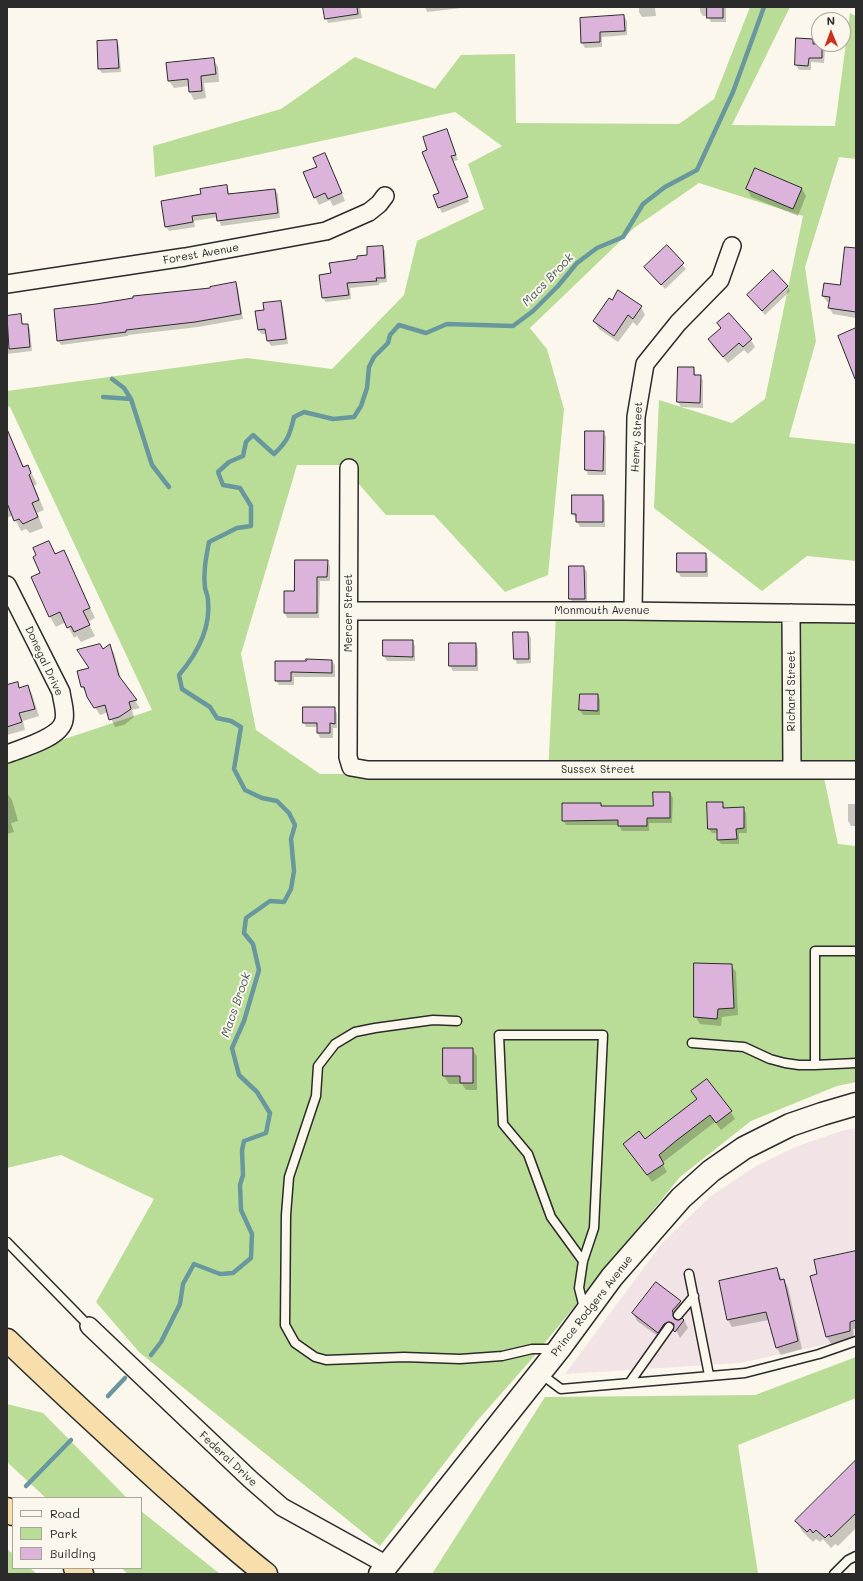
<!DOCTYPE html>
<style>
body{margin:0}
#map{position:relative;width:863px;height:1581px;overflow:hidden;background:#fbf7ec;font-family:Mali,sans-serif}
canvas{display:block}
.frame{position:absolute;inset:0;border:8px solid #2b2b2b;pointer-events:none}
.legend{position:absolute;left:12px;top:1497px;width:130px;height:72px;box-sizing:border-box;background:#fbf7ec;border:1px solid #a8a59f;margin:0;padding:5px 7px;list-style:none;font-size:12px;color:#2b2b2b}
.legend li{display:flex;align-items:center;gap:8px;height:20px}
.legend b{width:20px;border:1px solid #a8a59f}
.north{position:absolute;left:811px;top:12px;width:40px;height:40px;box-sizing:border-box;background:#fbf7ec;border:1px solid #a8a59f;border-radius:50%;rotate:359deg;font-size:11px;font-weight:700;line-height:16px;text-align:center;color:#2b2b2b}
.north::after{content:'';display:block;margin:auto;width:14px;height:18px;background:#c8321e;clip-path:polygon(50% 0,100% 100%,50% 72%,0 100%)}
</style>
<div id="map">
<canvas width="863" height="1581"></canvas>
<div class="frame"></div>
<ul class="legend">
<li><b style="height:5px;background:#fbf7ec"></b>Road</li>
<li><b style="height:11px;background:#b9dd97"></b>Park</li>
<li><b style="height:11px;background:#dcb3da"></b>Building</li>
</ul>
<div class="north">N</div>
</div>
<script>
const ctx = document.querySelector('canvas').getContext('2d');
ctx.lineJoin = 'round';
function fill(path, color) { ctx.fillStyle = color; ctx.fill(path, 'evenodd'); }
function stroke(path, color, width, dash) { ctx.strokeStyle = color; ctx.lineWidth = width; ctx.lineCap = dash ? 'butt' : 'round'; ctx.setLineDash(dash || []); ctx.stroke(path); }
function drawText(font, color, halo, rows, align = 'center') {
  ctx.font = font + ' Mali,sans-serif'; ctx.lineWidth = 4; ctx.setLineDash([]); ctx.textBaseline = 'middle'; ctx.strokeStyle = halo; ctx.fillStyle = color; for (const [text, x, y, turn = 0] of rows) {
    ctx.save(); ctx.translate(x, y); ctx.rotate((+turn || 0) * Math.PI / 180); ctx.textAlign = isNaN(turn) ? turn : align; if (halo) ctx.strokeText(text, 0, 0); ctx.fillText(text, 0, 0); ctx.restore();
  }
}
fill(new Path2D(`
 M 856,1128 L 856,1338 L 739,1363 L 565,1374 L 663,1242 L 711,1196 L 756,1166 L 795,1147 L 841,1131 Z`), '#f2e3e7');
fill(new Path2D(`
 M 750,7 L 790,7 L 732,125 L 835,126 L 850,13 L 856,16 L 856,159 L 839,157 L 805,267 L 816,341 L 789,437 L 856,444 L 856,561 L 807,556 L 762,591 L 654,508 L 659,400 L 732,423 L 765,399 L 803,216 L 699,183 L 634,228 L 530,328 L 547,349 L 564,409 L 548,575 L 505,592 L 434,515 L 386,515 L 342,465 L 297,465 L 241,654 L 256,730 L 320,774 L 548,774 L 556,615 L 856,619 L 856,773 L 823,773 L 838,844 L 856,846 L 856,1082 L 837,1086 L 751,1121 L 680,1177 L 530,1361 L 477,1421 L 380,1546 L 139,1352 L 96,1302 L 154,1199 L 61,1155 L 7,1168 L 7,758 L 152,710 L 10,407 L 7,406 L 7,391 L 247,358 L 332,369 L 404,295 L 417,241 L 484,209 L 468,164 L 502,146 L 455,112 L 155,177 L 153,146 L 281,109 L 355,57 L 435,89 L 461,55 L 515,54 L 516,123 L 679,124 L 714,99 Z
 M 856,1357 L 856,1398 L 738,1445 L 758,1574 L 432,1574 L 545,1397 L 755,1395 Z
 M 7,1404 L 43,1413 L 127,1498 L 46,1498 L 7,1462 Z
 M 141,1511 L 220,1574 L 128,1574 L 121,1568 L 141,1568 Z
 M 7,1549 L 13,1554 L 13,1568 L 30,1568 L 37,1574 L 7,1574 Z`), '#b9dd97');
fill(new Path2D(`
 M 324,7 L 360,7 L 362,18 L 328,23 L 326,18 Z
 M 425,7 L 470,7 L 427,12 Z
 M 639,7 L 663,7 L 655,8 L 656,16 L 642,17 L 639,12 Z
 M 700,7 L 726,7 L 726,22 L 711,22 L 708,16 L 703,16 L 700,11 Z
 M 624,16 L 627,21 L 627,35 L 602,37 L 602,47 L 585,48 L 582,43 Z
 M 797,39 L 813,40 L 816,45 L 822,45 L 825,50 L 824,63 L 811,62 L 811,70 L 799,70 L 796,65 Z
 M 117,41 L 119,46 L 121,72 L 102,73 L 99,68 Z
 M 213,59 L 218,67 L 219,82 L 204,83 L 206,98 L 194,100 L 190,92 L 189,86 L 174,88 L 169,81 Z
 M 447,130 L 458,160 L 453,161 L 469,202 L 442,213 L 434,196 L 440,193 L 428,151 Z
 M 329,162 L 345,201 L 333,206 L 330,200 L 319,205 L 315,197 L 318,167 Z
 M 226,186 L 230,195 L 275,190 L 278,194 L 280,218 L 221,226 L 218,217 L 194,221 L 195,227 L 169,231 L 166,227 L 202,195 Z
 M 747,189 L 802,189 L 806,196 L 798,216 L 751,197 Z
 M 382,247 L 385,251 L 387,282 L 379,283 L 379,285 L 350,288 L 351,299 L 326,302 L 323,298 L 358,260 L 369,256 Z
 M 667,247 L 686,269 L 665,289 L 646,267 Z
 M 856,249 L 856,318 L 833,314 L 829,308 L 830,302 L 827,302 L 823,296 L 840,286 Z
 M 236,283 L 238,288 L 243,319 L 198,327 L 128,335 L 128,336 L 61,345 L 58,340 L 211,289 Z
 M 787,286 L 790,291 L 765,315 L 748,295 Z
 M 280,302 L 283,307 L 288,344 L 271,346 L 268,341 L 267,334 L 261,334 L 259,330 L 265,311 Z
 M 641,307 L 645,315 L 637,326 L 633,322 L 618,342 L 599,329 L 594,321 Z
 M 20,315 L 23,325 L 27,325 L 30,329 L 32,351 L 7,354 L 7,317 Z
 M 718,324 L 751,340 L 755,347 L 748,354 L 744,350 L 728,363 L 713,347 L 709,339 L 721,329 Z
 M 679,368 L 694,368 L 696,376 L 701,376 L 703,381 L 703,408 L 681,407 L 678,402 Z
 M 586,432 L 603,432 L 606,437 L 606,475 L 588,475 L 586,470 Z
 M 13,444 L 24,467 L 28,466 L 37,484 L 34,486 L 44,510 L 37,513 L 43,528 L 30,533 L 26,529 L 21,531 L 13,515 L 7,518 L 7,447 Z
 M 602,496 L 605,501 L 605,527 L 580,527 L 573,514 Z
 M 49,543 L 56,555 L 75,575 L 95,618 L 88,622 L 95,636 L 81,642 L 77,636 L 74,638 L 66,622 L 56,627 L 50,617 L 42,573 Z
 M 705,554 L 708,559 L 708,577 L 681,577 L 678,572 Z
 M 327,561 L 330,566 L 330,581 L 320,581 L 319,618 L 287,618 L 285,613 L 295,592 Z
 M 584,567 L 587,572 L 587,604 L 573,603 L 570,598 Z
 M 528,633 L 531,638 L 531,663 L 517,664 L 515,659 Z
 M 384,641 L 412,641 L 415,646 L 415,661 L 387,661 L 384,656 Z
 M 475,644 L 478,649 L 478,671 L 453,671 L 450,666 Z
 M 109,646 L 114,653 L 122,682 L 140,708 L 132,710 L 134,717 L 124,725 L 115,727 L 108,712 L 100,715 L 82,687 L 90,668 L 78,651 L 103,650 Z
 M 332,661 L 335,665 L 335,677 L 294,677 L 294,685 L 279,685 L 276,680 L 276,662 Z
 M 17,683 L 20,689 L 28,687 L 32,694 L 39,716 L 23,721 L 25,730 L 7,735 L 7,686 Z
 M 598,695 L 600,700 L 600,715 L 583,715 L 580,710 Z
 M 334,708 L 337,713 L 337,728 L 333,728 L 333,738 L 320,738 L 318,733 L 318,727 L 306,727 L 304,722 Z
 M 7,793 L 12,800 L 18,821 L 11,823 L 14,832 L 7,834 Z
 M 670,793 L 673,798 L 672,823 L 649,823 L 649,831 L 622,831 L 619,825 L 566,825 L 563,820 L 600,804 L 602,807 L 654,807 Z
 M 722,803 L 725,808 L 743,808 L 746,813 L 747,833 L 739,833 L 739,844 L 721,844 L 718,840 L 718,833 L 712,833 L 709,829 Z
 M 848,804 L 856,804 L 856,826 L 851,826 L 848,821 Z
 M 731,965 L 736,972 L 738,1015 L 722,1017 L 721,1026 L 700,1024 L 695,1016 Z
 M 444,1049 L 472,1049 L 477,1056 L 477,1090 L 466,1090 L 462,1084 L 449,1084 L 444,1076 Z
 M 692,1091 L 731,1112 L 735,1119 L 721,1130 L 715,1122 L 662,1163 L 667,1172 L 652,1182 L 629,1151 L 645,1141 L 698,1100 Z
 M 856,1252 L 856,1329 L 853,1329 L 854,1338 L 831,1344 L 827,1337 L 818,1275 Z
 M 777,1269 L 782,1280 L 784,1280 L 788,1287 L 802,1349 L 781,1355 L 777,1348 L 769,1320 L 732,1327 L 728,1320 L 720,1281 Z
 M 680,1302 L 684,1309 L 676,1318 L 677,1321 L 684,1320 L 688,1328 L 680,1338 L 675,1328 L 668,1331 L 663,1340 L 637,1321 L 633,1313 Z
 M 856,1461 L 856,1528 L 838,1546 L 835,1544 L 831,1548 L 823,1539 L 820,1542 L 816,1539 L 813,1542 L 802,1531 L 796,1521 Z`), '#0003');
stroke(new Path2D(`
 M 112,379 L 124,388 L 131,399 L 152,465 L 169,487
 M 103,397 L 131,399
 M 151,1355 L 161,1342 L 180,1304 L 183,1284 L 194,1264 L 220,1274 L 233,1273 L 251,1258 L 252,1234 L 241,1210 L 240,1185 L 243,1175 L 242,1150 L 244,1141 L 266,1133 L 270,1113 L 257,1092 L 239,1075 L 232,1048 L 244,1021 L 259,970 L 253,944 L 244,933 L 246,918 L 270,901 L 284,902 L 291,889 L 294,871 L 291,839 L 295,825 L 289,813 L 277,801 L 262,798 L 245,790 L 234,769 L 241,727 L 231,721 L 217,718 L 210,707 L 182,689 L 179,675 C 196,655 211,628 208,600 C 208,596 206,592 205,588 C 203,572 206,558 209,542 L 237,528 L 251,526 L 251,506 L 240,488 L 223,485 L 218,472 L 229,462 L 243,456 L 246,442 L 253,435 L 274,454 C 287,442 290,435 294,417 L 304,412 L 333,419 L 354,417 L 361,406 L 367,388 L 369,367 L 374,357 L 388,343 L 390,335 L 399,325 L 426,333 L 447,324 L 513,326 L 533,311 L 558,286 L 577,263 L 597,248 L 623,237 L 643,204 L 665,187 L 697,170 L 733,92 L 764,7
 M 108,1396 L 125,1378
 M 26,1486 L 71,1440`), '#68989e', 4.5);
const building = new Path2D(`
 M 323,7 L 357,7 L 358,14 L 325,19 Z
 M 707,7 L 723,7 L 723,18 L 707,18 Z
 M 624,15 L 625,31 L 600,32 L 600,42 L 581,43 L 580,18 Z
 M 796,38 L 813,39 L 813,44 L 822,44 L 822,58 L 809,58 L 808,66 L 795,65 Z
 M 117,40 L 119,68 L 98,69 L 97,41 Z
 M 214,58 L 216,74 L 201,76 L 202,91 L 189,92 L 188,79 L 168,81 L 166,63 Z
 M 447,129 L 456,155 L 451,156 L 468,197 L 438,208 L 433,195 L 439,193 L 422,152 L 427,150 L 423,137 Z
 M 325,153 L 342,193 L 328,199 L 325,193 L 314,198 L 303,172 L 317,167 L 313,158 Z
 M 755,168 L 802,188 L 793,209 L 746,189 Z
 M 227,185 L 228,194 L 275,189 L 278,213 L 217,221 L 216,213 L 192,216 L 193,222 L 165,227 L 161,201 L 201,194 L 200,189 Z
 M 667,245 L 684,263 L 661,285 L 644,267 Z
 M 383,246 L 385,278 L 376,278 L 377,281 L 347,283 L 349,295 L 322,298 L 319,275 L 331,273 L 329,263 L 357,259 L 357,256 L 367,255 L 367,247 Z
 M 845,247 L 856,248 L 856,312 L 828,308 L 830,297 L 822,296 L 824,283 L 840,285 Z
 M 773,270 L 788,286 L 762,311 L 747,295 Z
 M 236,282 L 241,314 L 195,322 L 126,330 L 126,332 L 57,341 L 54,309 L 96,304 L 133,298 L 133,296 L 210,288 L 210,287 Z
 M 618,290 L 642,306 L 633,319 L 628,315 L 614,336 L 593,321 L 609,298 L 612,300 Z
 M 281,301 L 286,339 L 267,341 L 265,329 L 258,330 L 255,311 L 264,310 L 263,303 Z
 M 729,313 L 752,339 L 743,347 L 739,343 L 723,357 L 708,339 L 721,328 L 717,323 Z
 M 21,314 L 22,324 L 28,324 L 30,347 L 9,349 L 7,316 Z
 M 856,328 L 856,379 L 855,379 L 838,336 Z
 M 678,367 L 694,367 L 694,375 L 701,375 L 700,403 L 677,402 Z
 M 7,429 L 23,467 L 28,465 L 31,473 L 29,475 L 39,500 L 32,503 L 38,517 L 23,524 L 19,519 L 14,521 L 7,503 Z
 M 585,431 L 604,431 L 603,471 L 585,470 Z
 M 572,495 L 603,495 L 603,522 L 576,522 L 576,514 L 572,514 Z
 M 49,541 L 55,554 L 64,550 L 90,608 L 83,611 L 90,625 L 74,632 L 71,626 L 67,628 L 60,612 L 49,617 L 31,577 L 40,573 L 33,557 L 36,555 L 33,548 Z
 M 677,553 L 706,553 L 706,572 L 677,572 Z
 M 295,560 L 328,560 L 327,577 L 317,577 L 317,613 L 284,613 L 284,591 L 294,591 Z
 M 569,566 L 584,566 L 585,599 L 569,599 Z
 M 513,632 L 528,632 L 529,659 L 514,659 Z
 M 383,640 L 413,640 L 413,657 L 383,656 Z
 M 449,643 L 476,643 L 476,666 L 449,666 Z
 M 100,644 L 103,649 L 110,644 L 119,676 L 137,700 L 129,702 L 131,709 L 119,717 L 109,720 L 105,705 L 94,708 L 87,697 L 84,687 L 81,687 L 77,671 L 89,668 L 77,650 Z
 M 306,659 L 332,660 L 332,673 L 291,672 L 291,681 L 275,681 L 275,661 L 306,661 Z
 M 18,682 L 19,688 L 28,685 L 35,709 L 19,713 L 22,722 L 7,727 L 7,685 Z
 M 580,694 L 598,694 L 598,711 L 579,710 Z
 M 303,707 L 335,707 L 335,724 L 330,723 L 330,733 L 317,733 L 317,723 L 303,723 Z
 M 653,792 L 670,792 L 670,818 L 647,818 L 647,826 L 618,826 L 618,820 L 562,821 L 562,803 L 601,803 L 601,806 L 653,806 Z
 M 707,802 L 723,802 L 723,808 L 744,807 L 744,828 L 736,829 L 737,839 L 717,840 L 717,829 L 708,829 Z
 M 694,963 L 732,964 L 734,1008 L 718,1009 L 717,1019 L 694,1017 Z
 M 443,1048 L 473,1048 L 473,1083 L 460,1083 L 460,1076 L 443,1076 Z
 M 707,1079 L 732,1111 L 716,1123 L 710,1115 L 677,1140 L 659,1155 L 664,1164 L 647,1175 L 623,1144 L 639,1131 L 645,1139 L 697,1099 L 691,1091 Z
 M 856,1251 L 856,1320 L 850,1322 L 850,1331 L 826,1337 L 810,1276 L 817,1274 L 814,1260 Z
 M 777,1268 L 780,1280 L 784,1279 L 798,1341 L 776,1348 L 766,1312 L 727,1320 L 719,1281 Z
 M 656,1282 L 681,1301 L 672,1311 L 673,1312 L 673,1316 L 675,1319 L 679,1320 L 682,1318 L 684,1320 L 675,1332 L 673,1330 L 674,1324 L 669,1322 L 664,1324 L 658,1333 L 632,1313 Z
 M 856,1460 L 856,1513 L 831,1537 L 829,1534 L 825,1538 L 816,1530 L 813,1533 L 810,1529 L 807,1532 L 795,1521 Z`);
fill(building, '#dcb3da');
stroke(building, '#2b2b2b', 1);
const lane = new Path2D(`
 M 856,951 L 815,951 L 815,1065 L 856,1063
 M 457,1021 L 433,1020 L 375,1028 L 355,1032 L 335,1044 L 318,1066 L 316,1096 L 289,1177 L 286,1215 L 285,1325 L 295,1343 L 315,1357 L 326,1360 L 404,1357 L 460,1359 L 502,1356 L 532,1349 L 555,1349
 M 692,1043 L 744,1047 L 770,1059 L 785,1063 L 799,1065 L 815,1065
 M 7,1242 L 89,1326
 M 583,1261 L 551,1217 L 528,1154 L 503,1124 L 499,1035 L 603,1035 L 594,1228 L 583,1261 L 579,1288 L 584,1308
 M 689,1274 L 709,1375
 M 678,1315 L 694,1296
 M 541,1374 L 561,1389 L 745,1373 L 819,1354 L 856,1341
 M 630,1382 L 669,1327
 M 834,1574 L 848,1560 L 856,1556`);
const street = new Path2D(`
 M 7,284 L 185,257 L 326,231 L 369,212 L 379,204 L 385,196
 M 349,468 L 348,757 L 351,767 L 368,770 L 856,770
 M 7,585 L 61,692 C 62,701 66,711 64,720 C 61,738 22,748 7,754
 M 349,611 L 624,611 L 856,614
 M 633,611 L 636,417 L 645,364 L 678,323 L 720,280 L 732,246
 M 791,613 L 792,770
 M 89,1326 L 250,1479 L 282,1507 L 387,1565`);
const secondary = new Path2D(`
 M 380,1574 L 559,1349 L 612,1277 L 681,1198 L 711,1171 L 744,1148 L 790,1125 L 822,1114 L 856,1104`);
const highway = new Path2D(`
 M 7,1340 C 58,1389 110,1437 163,1485 C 197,1515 230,1546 266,1574
 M 7,1509 L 13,1514
 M 75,1568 L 82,1574`);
stroke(lane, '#2b2b2b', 11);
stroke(street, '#2b2b2b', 20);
stroke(secondary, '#2b2b2b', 25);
stroke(highway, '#2b2b2b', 25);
stroke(lane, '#fbf7ec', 8);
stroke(street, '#fbf7ec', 17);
stroke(secondary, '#fbf7ec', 22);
stroke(highway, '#f8deab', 22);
drawText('11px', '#2b2b2b', '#fbf7ec', [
 ["Forest Avenue",201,254,-10],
 ["Henry Street",637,437,-87],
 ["Monmouth Avenue",602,611],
 ["Mercer Street",349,613,-90],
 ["Donegal Drive",44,661,65],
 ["Richard Street",792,691,-90],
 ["Sussex Street",598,770],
 ["Prince Rodgers Avenue",592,1306,-52],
 ["Federal Drive",228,1459,43]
]);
drawText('italic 12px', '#44585b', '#fbf7ec', [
 ["Macs Brook",548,280,-46],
 ["Macs Brook",236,1005,-71]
]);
</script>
